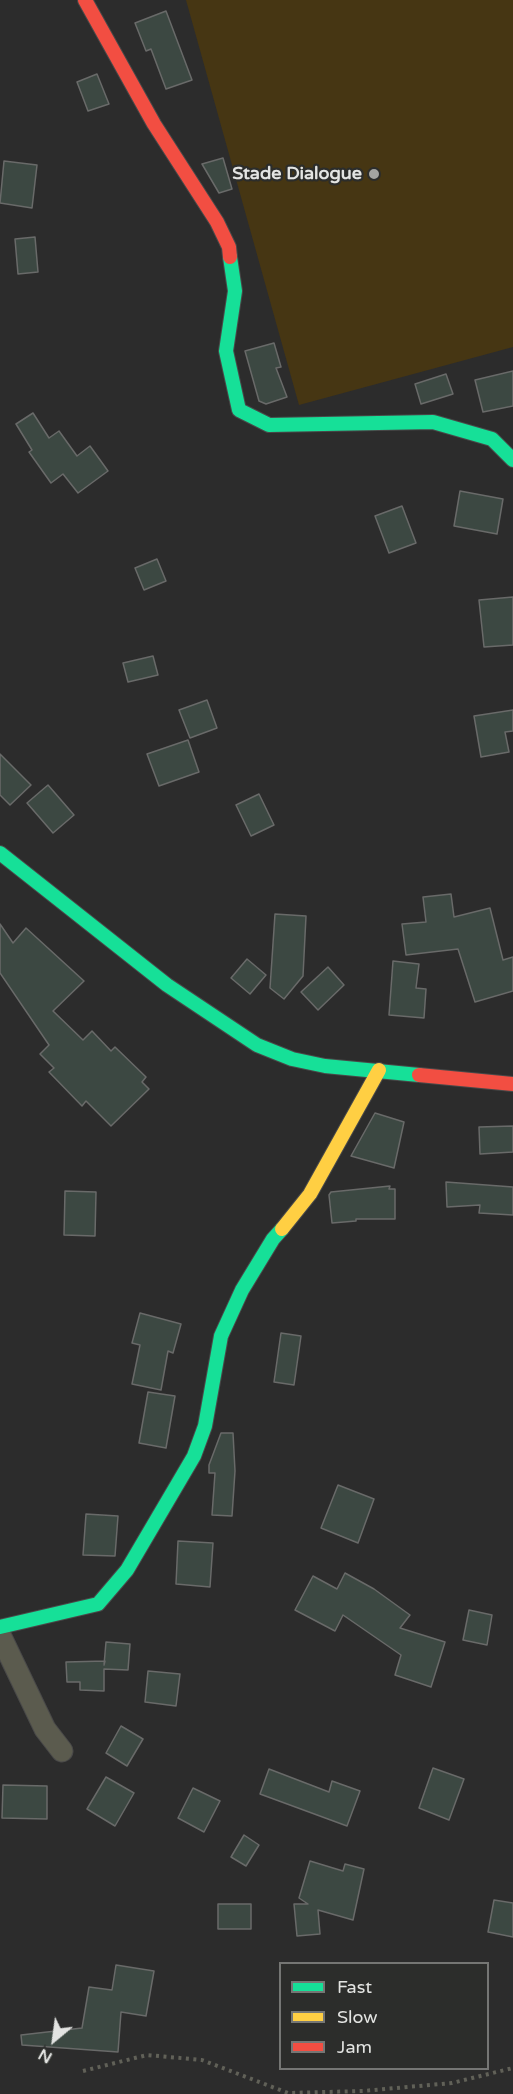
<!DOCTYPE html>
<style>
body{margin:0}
#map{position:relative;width:513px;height:2094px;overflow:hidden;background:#2c2c2c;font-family:"Varela Round",sans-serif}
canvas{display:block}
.legend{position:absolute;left:279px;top:1962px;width:210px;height:108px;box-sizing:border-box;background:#2c2d2b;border:2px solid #757674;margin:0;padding:8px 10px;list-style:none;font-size:18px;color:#e3e4e2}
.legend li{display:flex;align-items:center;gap:12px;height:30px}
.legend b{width:30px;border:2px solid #757674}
.north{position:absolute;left:24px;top:2010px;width:60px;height:60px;-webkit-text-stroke:4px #2c2d2b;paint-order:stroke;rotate:209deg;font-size:16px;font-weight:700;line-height:24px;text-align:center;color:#e3e4e2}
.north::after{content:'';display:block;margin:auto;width:21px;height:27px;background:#e3e4e2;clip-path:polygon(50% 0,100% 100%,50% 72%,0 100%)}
</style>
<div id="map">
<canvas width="513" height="2094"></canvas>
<ul class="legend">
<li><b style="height:8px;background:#16e098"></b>Fast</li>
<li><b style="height:8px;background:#ffcf43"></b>Slow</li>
<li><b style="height:8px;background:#f24e42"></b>Jam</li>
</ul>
<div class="north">N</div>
</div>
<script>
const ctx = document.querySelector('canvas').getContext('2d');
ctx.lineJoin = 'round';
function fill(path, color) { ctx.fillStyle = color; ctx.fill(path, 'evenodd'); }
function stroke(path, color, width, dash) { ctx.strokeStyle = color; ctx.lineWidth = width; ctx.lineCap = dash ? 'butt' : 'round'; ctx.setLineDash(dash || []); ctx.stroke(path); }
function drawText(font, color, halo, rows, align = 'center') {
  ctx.font = font + ' "Varela Round",sans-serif'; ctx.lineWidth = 4.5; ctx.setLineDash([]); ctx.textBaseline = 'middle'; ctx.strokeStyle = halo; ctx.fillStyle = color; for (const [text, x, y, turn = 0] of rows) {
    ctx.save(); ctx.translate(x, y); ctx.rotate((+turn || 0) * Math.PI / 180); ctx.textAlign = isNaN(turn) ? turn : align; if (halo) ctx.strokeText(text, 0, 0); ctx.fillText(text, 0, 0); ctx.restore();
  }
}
fill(new Path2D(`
 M 186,0 L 513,0 L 513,347 L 299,405 Z`), '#463613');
const building = new Path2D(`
 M 166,11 L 192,80 L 166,89 L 151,49 L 146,51 L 135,23 Z
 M 97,74 L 109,104 L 88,111 L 77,82 Z
 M 223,158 L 232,189 L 219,193 L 202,164 Z
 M 4,161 L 37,165 L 32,208 L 0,203 Z
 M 35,237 L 38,272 L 18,274 L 15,239 Z
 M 274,343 L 281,367 L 276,368 L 287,397 L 266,404 L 259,401 L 245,351 Z
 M 513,371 L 513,406 L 483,412 L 475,380 Z
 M 446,374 L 453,394 L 421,404 L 415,384 Z
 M 33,413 L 49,438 L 59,431 L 77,456 L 90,446 L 108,471 L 78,493 L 63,474 L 51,483 L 29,452 L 32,450 L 16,424 Z
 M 460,491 L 503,499 L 497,534 L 454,526 Z
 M 402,506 L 416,543 L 389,553 L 375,516 Z
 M 157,559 L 166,581 L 144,590 L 135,568 Z
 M 513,597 L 513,645 L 484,647 L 479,600 Z
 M 153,656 L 158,675 L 128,682 L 123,663 Z
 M 207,700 L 217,728 L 190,738 L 179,710 Z
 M 513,710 L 513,731 L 505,732 L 509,752 L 481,757 L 474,716 Z
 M 188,740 L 199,772 L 159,786 L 147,754 Z
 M 0,754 L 31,785 L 10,805 L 0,795 Z
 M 48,785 L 74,815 L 53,833 L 27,803 Z
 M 259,794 L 274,825 L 251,836 L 236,805 Z
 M 451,894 L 454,917 L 490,908 L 503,960 L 513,957 L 513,991 L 475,1002 L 458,949 L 406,955 L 402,924 L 426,922 L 423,897 Z
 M 275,914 L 306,916 L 303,976 L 284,999 L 270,988 Z
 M 0,924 L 13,943 L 26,928 L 84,981 L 53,1011 L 83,1040 L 92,1031 L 111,1051 L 115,1047 L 146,1077 L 142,1082 L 149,1089 L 111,1126 L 86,1101 L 82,1106 L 49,1072 L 54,1068 L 40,1054 L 49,1045 L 0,973 Z
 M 247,959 L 266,975 L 250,994 L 231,978 Z
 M 393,961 L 419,964 L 416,988 L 426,989 L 424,1018 L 389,1015 Z
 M 328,967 L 344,985 L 318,1010 L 301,992 Z
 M 375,1113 L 404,1122 L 394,1168 L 351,1156 Z
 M 513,1126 L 513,1152 L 480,1154 L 479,1127 Z
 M 446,1182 L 513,1187 L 513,1215 L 479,1213 L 480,1205 L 447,1207 Z
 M 390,1186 L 389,1189 L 395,1189 L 395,1219 L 356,1219 L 356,1221 L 332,1223 L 329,1195 L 331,1192 Z
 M 65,1191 L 96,1192 L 95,1236 L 64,1235 Z
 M 140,1313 L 181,1324 L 173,1353 L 168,1351 L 161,1390 L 132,1384 L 140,1345 L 132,1343 Z
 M 281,1333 L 301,1336 L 294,1385 L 274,1382 Z
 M 148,1392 L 175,1396 L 166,1448 L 139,1443 Z
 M 221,1433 L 233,1433 L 235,1471 L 232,1516 L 212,1515 L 215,1473 L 209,1473 L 209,1465 Z
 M 338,1485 L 374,1499 L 358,1543 L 321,1528 Z
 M 86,1514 L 118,1516 L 115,1556 L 83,1555 Z
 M 178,1541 L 213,1543 L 210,1587 L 176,1584 Z
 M 345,1573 L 374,1589 L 410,1615 L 400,1628 L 445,1642 L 431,1687 L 395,1675 L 401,1655 L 343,1615 L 335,1631 L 295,1610 L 313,1576 L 337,1589 Z
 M 469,1610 L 492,1615 L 487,1645 L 463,1640 Z
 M 106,1642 L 130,1644 L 128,1670 L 104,1669 L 104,1691 L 80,1690 L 80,1682 L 67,1682 L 66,1662 L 105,1661 L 104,1665 Z
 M 148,1671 L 180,1674 L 176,1706 L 145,1702 Z
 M 121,1726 L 143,1739 L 127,1766 L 106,1753 Z
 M 433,1768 L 464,1779 L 449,1820 L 419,1808 Z
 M 269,1769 L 329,1792 L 332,1781 L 360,1791 L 347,1826 L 260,1794 Z
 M 106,1777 L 134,1793 L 115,1826 L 87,1809 Z
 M 3,1785 L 47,1786 L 47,1819 L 2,1818 Z
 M 193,1788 L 220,1801 L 204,1832 L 178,1818 Z
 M 244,1835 L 259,1845 L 246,1866 L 231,1857 Z
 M 310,1861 L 343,1871 L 345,1864 L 364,1869 L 353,1920 L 318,1910 L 320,1934 L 297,1936 L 294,1904 L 308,1904 L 299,1898 Z
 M 494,1900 L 513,1903 L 513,1937 L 488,1932 Z
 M 218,1904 L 251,1904 L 251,1929 L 218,1929 Z
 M 116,1965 L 154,1971 L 146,2016 L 121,2012 L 118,2052 L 22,2045 L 21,2035 L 82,2028 L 89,1987 L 112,1990 Z`);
fill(building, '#3c4842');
stroke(building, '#696a69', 1.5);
const street = new Path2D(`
 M 0,1635 L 45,1729 L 62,1751`);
const fast = new Path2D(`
 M 230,257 L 235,291 L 226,351 L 239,410 L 269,425 L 433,422 L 492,439 L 513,460
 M 0,853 L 167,985 L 257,1045 L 292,1059 L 325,1066 L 419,1075
 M 0,1627 L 98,1604 L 127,1570 L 194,1456 L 205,1426 L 221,1336 L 242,1290 L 273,1239 L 282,1229`);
const slow = new Path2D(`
 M 282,1229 L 310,1194 L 379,1070`);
const jam = new Path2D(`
 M 85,0 L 154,124 L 217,222 L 229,247 L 230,257
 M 419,1075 L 513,1084`);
stroke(street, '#494949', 23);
stroke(fast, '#494949', 16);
stroke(slow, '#494949', 16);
stroke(jam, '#494949', 16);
stroke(new Path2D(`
 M 83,2071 L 147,2055 L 202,2060 L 288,2093 L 363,2091 L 452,2083 L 513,2068`), '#616158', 4, [3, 4.5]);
stroke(street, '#5b5b4e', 21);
stroke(fast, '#16e098', 14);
stroke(slow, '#ffcf43', 14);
stroke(jam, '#f24e42', 14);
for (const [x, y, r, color] of [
 [374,174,6,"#a3a4a2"]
]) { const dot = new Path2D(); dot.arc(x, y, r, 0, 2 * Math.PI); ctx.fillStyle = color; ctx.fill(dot); stroke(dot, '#2c2d2b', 2); }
drawText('bold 18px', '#e3e4e2', '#2c2d2b', [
 ["Stade Dialogue",362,174]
], 'right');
</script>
